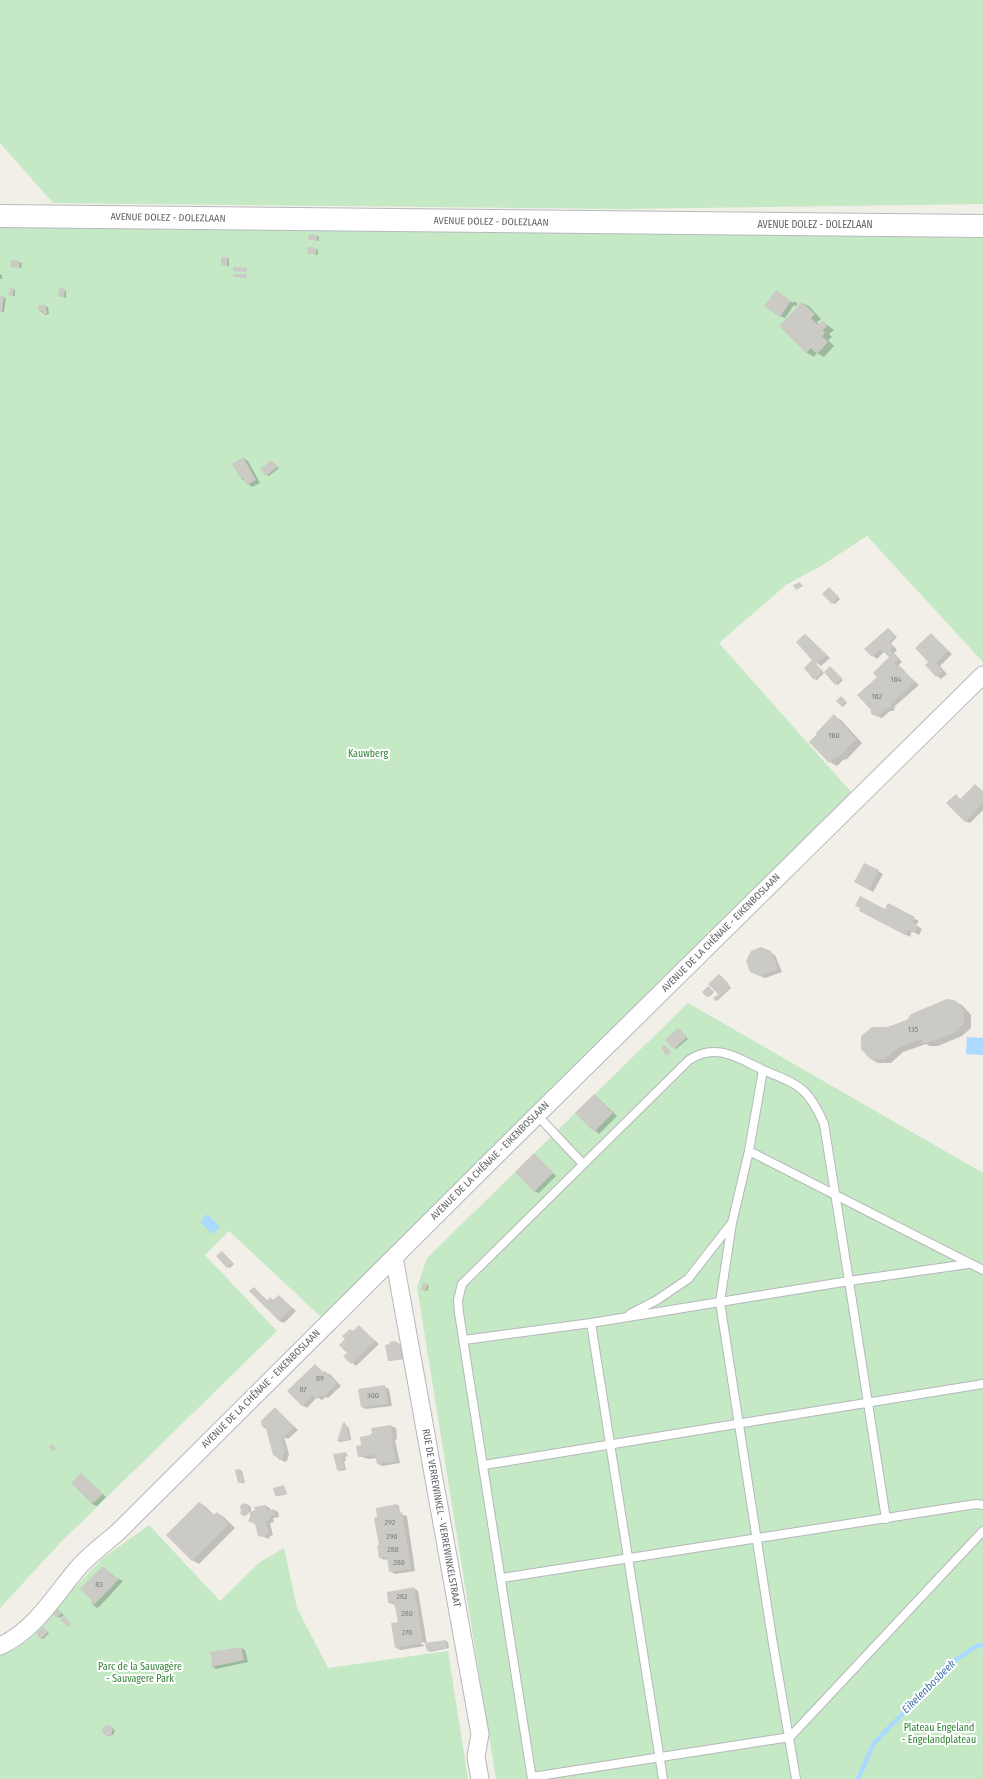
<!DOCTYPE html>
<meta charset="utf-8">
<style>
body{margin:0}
canvas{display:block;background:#f1efe8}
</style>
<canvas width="983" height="1779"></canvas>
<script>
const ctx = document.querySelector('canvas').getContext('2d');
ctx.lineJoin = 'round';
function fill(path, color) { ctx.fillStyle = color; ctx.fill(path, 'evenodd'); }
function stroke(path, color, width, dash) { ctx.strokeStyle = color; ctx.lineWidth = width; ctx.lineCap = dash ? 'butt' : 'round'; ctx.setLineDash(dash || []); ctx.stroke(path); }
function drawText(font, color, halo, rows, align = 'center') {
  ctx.font = font + ' "Fira Sans Condensed",sans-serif'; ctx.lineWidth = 4; ctx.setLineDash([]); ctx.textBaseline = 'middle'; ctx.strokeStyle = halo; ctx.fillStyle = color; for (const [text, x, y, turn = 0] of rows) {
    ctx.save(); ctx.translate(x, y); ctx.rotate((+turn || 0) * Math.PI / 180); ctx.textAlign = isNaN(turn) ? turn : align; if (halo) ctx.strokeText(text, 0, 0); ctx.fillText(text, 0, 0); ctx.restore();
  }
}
fill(new Path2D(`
 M 0,0 L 983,0 L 983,204 L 621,209 L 53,203 L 0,143 Z
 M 0,223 L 983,234 L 983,662 L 867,536 L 821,566 L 786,585 L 719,643 L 852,793 L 321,1317 L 229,1231 L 205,1255 L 277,1331 L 61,1542 L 0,1608 Z
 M 688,1003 L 983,1173 L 983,1779 L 496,1779 L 417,1287 L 427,1258 Z
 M 149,1525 L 220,1601 L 260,1562 L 284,1548 L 297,1608 L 328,1668 L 448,1651 L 468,1779 L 0,1779 L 0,1656 L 17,1648 L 103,1558 Z`), '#c5e8c5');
fill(new Path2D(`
 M 967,1037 L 983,1038 L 983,1055 L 966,1054 Z
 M 207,1214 L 220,1227 L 213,1234 L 200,1222 Z`), '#aadaff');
fill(new Path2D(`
 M 317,236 L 319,237 L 319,241 L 309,239 Z
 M 316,249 L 318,250 L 318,255 L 308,253 Z
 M 227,258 L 229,259 L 229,266 L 222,265 Z
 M 12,261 L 22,263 L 21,268 L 12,266 Z
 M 0,274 L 2,275 L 2,279 L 0,279 Z
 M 14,289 L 15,290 L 15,296 L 10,295 Z
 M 65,290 L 66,291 L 66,298 L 59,296 Z
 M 780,294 L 793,303 L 794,301 L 798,304 L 796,306 L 794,305 L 785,318 L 780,316 Z
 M 0,297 L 6,298 L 4,312 L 0,312 Z
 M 803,303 L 810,307 L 821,319 L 817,322 L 819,325 L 823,322 L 834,330 L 829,334 L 832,337 L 828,340 L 834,346 L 824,357 L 817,353 L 814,357 L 807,353 L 780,326 Z
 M 46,306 L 48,307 L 49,314 L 45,315 L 40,311 Z
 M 243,458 L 248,461 L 260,483 L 252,487 L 242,479 L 234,464 Z
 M 272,461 L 279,468 L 269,476 L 267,475 Z
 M 831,590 L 840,599 L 835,604 L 833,603 Z
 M 890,630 L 897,637 L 891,643 L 897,650 L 894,653 L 902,662 L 898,666 L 919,685 L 895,706 L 894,711 L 890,711 L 882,718 L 877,716 L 879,677 L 890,657 L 884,652 L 877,659 L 873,656 Z
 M 931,634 L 952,654 L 940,666 L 947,674 L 941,679 L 937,676 L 929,662 Z
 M 806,635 L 830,658 L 821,666 L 817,663 Z
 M 815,663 L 824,673 L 817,680 L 815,679 Z
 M 832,669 L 843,680 L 838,685 L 836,684 Z
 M 843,699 L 847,703 L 843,707 L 837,701 Z
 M 834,716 L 841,720 L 862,743 L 847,759 L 843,760 L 837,766 L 830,762 Z
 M 975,786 L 983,791 L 983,810 L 970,823 L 965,821 L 956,796 L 961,800 Z
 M 865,864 L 883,874 L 873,892 L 856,882 Z
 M 888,905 L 919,921 L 916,925 L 922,929 L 919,935 L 912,931 L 910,937 L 860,910 L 886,911 Z
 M 770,952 L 775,955 L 782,972 L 765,978 L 755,974 Z
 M 721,976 L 731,988 L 717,1001 L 716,1000 L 719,994 Z
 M 710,989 L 714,992 L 709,997 L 707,996 Z
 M 954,1001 L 962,1005 L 971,1015 L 971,1028 L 962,1036 L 938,1046 L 930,1046 L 926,1044 L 903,1052 L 891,1063 L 878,1063 L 871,1059 L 887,1028 Z
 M 680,1030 L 688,1039 L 676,1049 L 675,1048 Z
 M 595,1095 L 617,1116 L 599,1134 L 576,1113 Z
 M 534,1155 L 556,1176 L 539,1193 L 534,1191 Z
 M 224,1254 L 234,1264 L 230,1268 L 228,1267 Z
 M 427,1285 L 429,1286 L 427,1291 L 424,1290 Z
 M 254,1288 L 268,1301 L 270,1298 L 274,1300 L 279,1296 L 296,1311 L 284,1323 L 279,1321 Z
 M 359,1327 L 379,1344 L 356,1366 L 345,1356 L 348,1353 L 353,1332 Z
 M 396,1342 L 401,1345 L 404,1359 L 390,1361 L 389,1360 Z
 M 315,1365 L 324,1373 L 330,1374 L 341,1386 L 328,1398 L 326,1397 L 322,1400 L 317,1397 L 307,1408 L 302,1405 Z
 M 385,1387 L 389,1389 L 392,1406 L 366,1409 L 362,1407 Z
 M 275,1408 L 298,1430 L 288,1439 L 284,1437 L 289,1454 L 287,1461 L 284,1462 L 280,1459 L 267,1429 L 263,1427 L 262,1422 Z
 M 344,1423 L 349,1428 L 351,1440 L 340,1442 L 338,1441 Z
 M 391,1426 L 396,1428 L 397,1439 L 395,1440 L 400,1463 L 382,1466 L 378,1464 L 377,1458 L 369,1459 L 358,1456 L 362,1446 L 371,1436 Z
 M 346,1453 L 348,1456 L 345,1457 L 346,1461 L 344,1461 L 346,1470 L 340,1471 L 338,1470 L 334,1455 Z
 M 240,1470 L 242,1471 L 245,1483 L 238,1483 Z
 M 81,1474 L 106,1497 L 97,1506 L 92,1504 Z
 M 284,1486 L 287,1494 L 278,1496 L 276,1495 Z
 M 200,1503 L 206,1507 L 214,1515 L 217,1513 L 224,1517 L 235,1528 L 199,1564 L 192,1560 Z
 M 247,1504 L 251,1507 L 251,1512 L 251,1511 L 245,1516 L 243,1515 L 243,1505 Z
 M 397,1505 L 399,1506 L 400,1514 L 407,1516 L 415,1571 L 395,1574 L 390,1571 L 388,1559 L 384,1560 L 380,1558 L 380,1545 Z
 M 266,1506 L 270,1508 L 271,1511 L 274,1510 L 278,1512 L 279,1517 L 273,1518 L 274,1522 L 270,1523 L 273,1535 L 270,1536 L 269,1539 L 259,1535 Z
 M 103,1567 L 116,1578 L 123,1581 L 100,1606 L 97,1608 L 93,1605 Z
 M 414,1588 L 418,1591 L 427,1644 L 446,1641 L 448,1642 L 449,1648 L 430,1652 L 428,1650 L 427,1644 L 419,1640 L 418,1642 L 425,1646 L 400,1650 L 395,1647 L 399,1623 L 396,1605 L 389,1603 Z
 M 59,1611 L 64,1615 L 60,1618 L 54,1613 Z
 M 45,1630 L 49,1633 L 43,1639 L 41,1638 Z
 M 241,1648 L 245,1650 L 248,1662 L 216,1669 L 212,1666 Z
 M 112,1727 L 115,1731 L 113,1735 L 108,1736 L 106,1735 Z`), '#0003');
stroke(new Path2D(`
 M 858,1779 L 874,1743 L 954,1661 L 977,1646 L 983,1645`), '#aadaff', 4.5);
fill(new Path2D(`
 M 309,234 L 317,235 L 317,240 L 308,240 Z
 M 308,247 L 317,248 L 316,254 L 307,254 Z
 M 221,257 L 228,257 L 227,265 L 221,265 Z
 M 11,260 L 20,261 L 19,268 L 11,267 Z
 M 233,267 L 247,268 L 247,272 L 233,271 Z
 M 233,274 L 247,274 L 247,278 L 233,277 Z
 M 10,287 L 14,288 L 13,296 L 8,295 Z
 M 59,288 L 65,289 L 64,297 L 58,297 Z
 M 776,290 L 791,301 L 780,317 L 764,306 Z
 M 0,296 L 4,296 L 2,312 L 0,312 Z
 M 802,302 L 815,314 L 811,318 L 818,325 L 823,320 L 827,326 L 823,330 L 825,333 L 822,336 L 828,342 L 817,354 L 811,348 L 806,353 L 779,326 Z
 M 38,305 L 46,305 L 47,314 L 43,314 L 42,311 L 39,311 Z
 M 243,457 L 256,480 L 247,485 L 243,478 L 241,479 L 232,464 Z
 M 272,460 L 278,467 L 266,476 L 260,469 Z
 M 800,582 L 803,586 L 796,590 L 793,585 Z
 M 829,587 L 839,597 L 832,604 L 822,594 Z
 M 888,628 L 896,636 L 889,642 L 894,647 L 890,650 L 898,659 L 894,663 L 898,668 L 900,666 L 915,682 L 891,704 L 891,707 L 885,709 L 878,717 L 871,714 L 871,710 L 857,695 L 877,677 L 873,673 L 889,657 L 880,649 L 872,657 L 864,649 Z
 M 931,633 L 948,651 L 936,663 L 943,671 L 936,677 L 925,665 L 928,662 L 915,648 Z
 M 805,634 L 827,655 L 816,664 L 823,671 L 814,680 L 804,668 L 812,660 L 796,642 Z
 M 830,666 L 842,678 L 835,685 L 824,672 Z
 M 841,696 L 846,701 L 841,706 L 836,701 Z
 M 834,714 L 856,739 L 840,756 L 837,757 L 836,756 L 829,763 L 809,742 L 817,734 L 816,733 Z
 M 975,784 L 983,792 L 983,803 L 965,822 L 946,803 L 956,794 L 960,799 Z
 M 864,863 L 879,870 L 869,890 L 854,882 Z
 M 860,896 L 885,909 L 888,903 L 915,917 L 912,922 L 918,926 L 914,933 L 908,930 L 905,935 L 859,911 L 860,908 L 855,906 Z
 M 761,947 L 771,951 L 778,969 L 760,976 L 750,972 L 746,961 L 751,951 Z
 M 719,974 L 729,984 L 729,987 L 715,1001 L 713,998 L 718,994 L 708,984 Z
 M 708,986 L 713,991 L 706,997 L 702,992 Z
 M 947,999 L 955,1000 L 964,1010 L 964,1024 L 954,1033 L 930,1042 L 922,1043 L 921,1039 L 896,1049 L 884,1060 L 870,1059 L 861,1049 L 861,1036 L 872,1027 L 887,1027 L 907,1020 L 911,1014 Z
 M 678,1028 L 687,1037 L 674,1049 L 665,1040 Z
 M 665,1045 L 671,1052 L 667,1056 L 661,1048 Z
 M 594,1094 L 613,1113 L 594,1132 L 575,1113 Z
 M 534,1153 L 553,1173 L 534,1192 L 515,1172 Z
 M 222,1251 L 233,1263 L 227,1268 L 216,1256 Z
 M 423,1282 L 428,1284 L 425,1291 L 421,1289 Z
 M 254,1287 L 267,1301 L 270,1297 L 273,1300 L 279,1295 L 292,1308 L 279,1321 L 249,1291 Z
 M 359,1325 L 375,1341 L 351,1364 L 343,1356 L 347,1353 L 339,1345 L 345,1339 L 342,1336 L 350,1329 L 353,1331 Z
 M 396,1341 L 397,1343 L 399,1343 L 402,1358 L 388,1361 L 385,1345 L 390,1344 L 389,1342 Z
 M 315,1364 L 323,1372 L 325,1371 L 337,1383 L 324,1397 L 322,1395 L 317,1399 L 313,1395 L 302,1406 L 287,1391 Z
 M 385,1385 L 388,1404 L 361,1407 L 358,1389 Z
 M 275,1407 L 294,1427 L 283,1437 L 281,1435 L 285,1451 L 282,1457 L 283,1459 L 279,1460 L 278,1458 L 273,1455 L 265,1425 L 262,1427 L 261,1421 Z
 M 345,1422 L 345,1426 L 347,1426 L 349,1440 L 337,1441 L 343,1423 Z
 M 391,1425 L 393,1437 L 391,1438 L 396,1461 L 377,1464 L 375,1455 L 358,1457 L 356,1446 L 361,1445 L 360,1437 L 370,1435 L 372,1433 L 371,1428 Z
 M 52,1444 L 56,1448 L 53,1451 L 49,1447 Z
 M 346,1452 L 347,1455 L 343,1456 L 344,1460 L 343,1460 L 344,1469 L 337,1470 L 333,1454 Z
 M 240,1469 L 244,1482 L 238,1483 L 235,1470 Z
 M 81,1473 L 103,1494 L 92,1504 L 71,1483 Z
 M 284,1485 L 286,1493 L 275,1496 L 273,1488 Z
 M 199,1502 L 213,1515 L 217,1512 L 229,1524 L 192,1561 L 166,1535 Z
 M 244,1503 L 249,1505 L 249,1510 L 243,1516 L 240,1513 L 241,1512 L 240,1506 Z
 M 397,1504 L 399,1513 L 402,1512 L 411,1569 L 389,1572 L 387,1557 L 379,1558 L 377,1546 L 379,1545 L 374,1518 L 377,1517 L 376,1508 Z
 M 266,1505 L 267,1511 L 274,1509 L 275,1515 L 269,1516 L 270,1520 L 266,1521 L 269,1533 L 266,1534 L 264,1537 L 258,1536 L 255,1524 L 248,1521 L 250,1517 L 250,1512 L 255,1510 L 254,1507 Z
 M 103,1566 L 114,1577 L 120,1578 L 95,1604 L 92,1606 L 91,1599 L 80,1589 Z
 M 414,1587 L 423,1643 L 395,1648 L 391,1623 L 398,1622 L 394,1602 L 388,1603 L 387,1592 Z
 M 57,1608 L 62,1613 L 57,1618 L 52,1613 Z
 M 64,1616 L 71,1624 L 68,1627 L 60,1620 Z
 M 43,1627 L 48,1632 L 41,1639 L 36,1634 Z
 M 446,1640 L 447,1648 L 427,1651 L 425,1643 Z
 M 241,1647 L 244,1660 L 211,1667 L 212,1661 L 210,1652 Z
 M 110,1725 L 113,1729 L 111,1735 L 106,1736 L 102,1732 L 104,1726 Z`), '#cccac5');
const lane = new Path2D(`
 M 763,1070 C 799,1085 808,1087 824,1124 L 849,1281 L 720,1302 L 772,1638 L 796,1779
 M 537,1115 L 583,1164
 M 749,1151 L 983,1270
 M 630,1314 L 657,1300 L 688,1279 L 731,1224
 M 464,1340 L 591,1323
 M 484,1465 L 983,1384
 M 886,1519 L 849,1281 L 968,1264
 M 502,1578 L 976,1504 L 983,1505
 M 532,1777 L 790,1737 L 983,1531
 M 532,1779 L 459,1313 L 458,1300 L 462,1284 L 689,1060 C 716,1042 738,1058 763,1070 L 749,1151 L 732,1223 L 720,1302 L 591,1323 L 663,1779`);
const street = new Path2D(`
 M 394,1257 L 480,1734 L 476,1757 L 480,1779
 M 0,1646 C 35,1630 54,1596 78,1568 C 89,1555 104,1544 117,1533 L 537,1115 L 983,675`);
const secondary = new Path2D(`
 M 0,216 L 983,226`);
stroke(lane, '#b5b8bc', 10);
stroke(street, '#b5b8bc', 19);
stroke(secondary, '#b6babf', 24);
stroke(lane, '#fff', 8);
stroke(street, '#fff', 17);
stroke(secondary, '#fff', 22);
drawText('8px', '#7a7d7f', null, [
 ["164",896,680],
 ["162",877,697],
 ["160",834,736],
 ["135",913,1030],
 ["89",320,1379],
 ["87",303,1390],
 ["300",373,1396],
 ["292",390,1523],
 ["290",392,1537],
 ["288",393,1550],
 ["286",399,1563],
 ["83",99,1585],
 ["282",402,1597],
 ["280",407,1614],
 ["278",407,1633]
]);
drawText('10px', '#5f6368', '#fff', [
 ["AVENUE DOLEZ - DOLEZLAAN",168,218,1],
 ["AVENUE DOLEZ - DOLEZLAAN",491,222,1],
 ["AVENUE DOLEZ - DOLEZLAAN",815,225],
 ["AVENUE DE LA CHÊNAIE - EIKENBOSLAAN",721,933,-45],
 ["AVENUE DE LA CHÊNAIE - EIKENBOSLAAN",490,1161,-45],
 ["AVENUE DE LA CHÊNAIE - EIKENBOSLAAN",261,1389,-45],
 ["RUE DE VERREWINKEL - VERREWINKELSTRAAT",441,1518,80]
]);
drawText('10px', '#348238', '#fff', [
 ["Kauwberg",368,754],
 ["Parc de la Sauvagère",140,1667],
 ["- Sauvagere Park",140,1679],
 ["Plateau Engeland",939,1728],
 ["- Engelandplateau",939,1740]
]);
drawText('italic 11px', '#4174aa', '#fff', [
 ["Eikelenbosbeek",929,1687,-45]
]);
</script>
